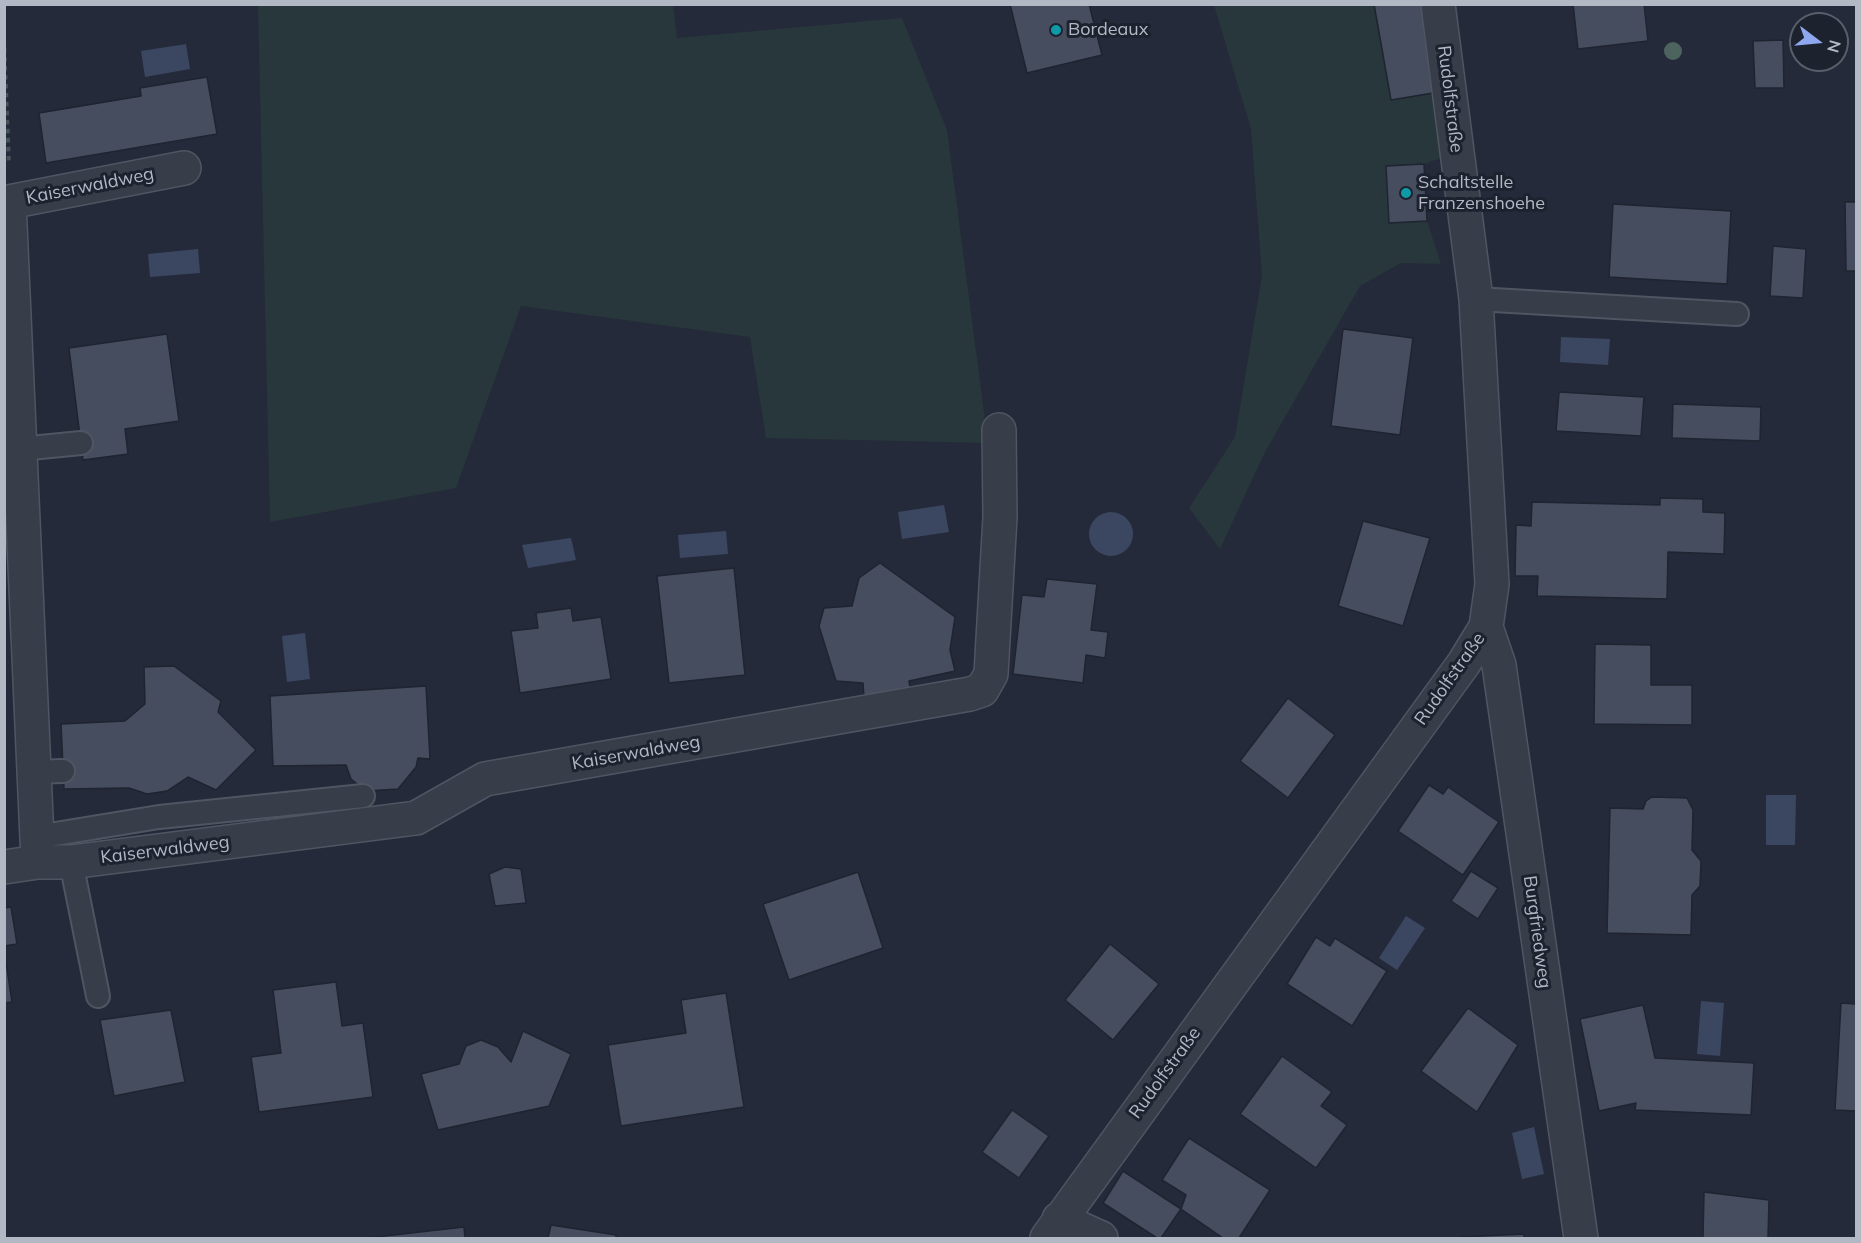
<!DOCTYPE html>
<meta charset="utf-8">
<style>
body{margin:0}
#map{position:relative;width:1861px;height:1243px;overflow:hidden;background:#242a39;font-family:Mulish,sans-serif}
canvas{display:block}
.frame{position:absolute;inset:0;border:6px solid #b3b8c5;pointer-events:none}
.north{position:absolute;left:1789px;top:12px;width:60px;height:60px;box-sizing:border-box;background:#1d222f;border:2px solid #595e6b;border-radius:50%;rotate:106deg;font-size:16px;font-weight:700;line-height:24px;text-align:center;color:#b3b8c5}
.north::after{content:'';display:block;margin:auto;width:21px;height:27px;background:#8fa7ef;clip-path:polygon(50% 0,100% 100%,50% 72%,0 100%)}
</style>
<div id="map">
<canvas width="1861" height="1243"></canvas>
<div class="frame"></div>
<div class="north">N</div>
</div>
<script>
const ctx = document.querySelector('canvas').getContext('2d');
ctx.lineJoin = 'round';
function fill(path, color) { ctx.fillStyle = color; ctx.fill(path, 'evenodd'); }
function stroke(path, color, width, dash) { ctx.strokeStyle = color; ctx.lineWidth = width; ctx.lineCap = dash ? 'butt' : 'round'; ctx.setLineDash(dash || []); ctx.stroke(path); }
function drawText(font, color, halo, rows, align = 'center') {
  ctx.font = font + ' Mulish,sans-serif'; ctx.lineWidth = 6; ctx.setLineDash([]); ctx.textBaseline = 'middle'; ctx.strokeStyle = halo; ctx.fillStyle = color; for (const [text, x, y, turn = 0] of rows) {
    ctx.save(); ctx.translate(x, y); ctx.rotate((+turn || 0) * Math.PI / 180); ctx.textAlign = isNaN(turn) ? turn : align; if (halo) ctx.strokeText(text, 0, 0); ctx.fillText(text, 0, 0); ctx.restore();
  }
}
fill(new Path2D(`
 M 258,5 L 673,5 L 677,38 L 902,18 L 947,130 L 988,443 L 766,438 L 750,337 L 521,306 L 456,488 L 270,522 Z
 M 1214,5 L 1374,5 L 1391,100 L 1439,92 L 1444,157 L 1424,164 L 1386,166 L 1389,223 L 1427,221 L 1441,264 L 1401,263 L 1360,286 L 1264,454 L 1220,549 L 1189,508 L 1235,437 L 1262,276 L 1251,129 Z`), '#27373b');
fill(new Path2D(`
 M 186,44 L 190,69 L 145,77 L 141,51 Z
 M 198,249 L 200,273 L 150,277 L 148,254 Z
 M 1561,337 L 1610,339 L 1608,365 L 1560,362 Z
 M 944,505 L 949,532 L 902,539 L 898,512 Z
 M1089 534a22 22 0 1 1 44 0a22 22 0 1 1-44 0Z
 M 726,531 L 728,554 L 680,558 L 678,535 Z
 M 571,538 L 576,560 L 528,568 L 522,545 Z
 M 305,633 L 310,679 L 287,682 L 282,636 Z
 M 1766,795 L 1796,795 L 1795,845 L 1766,845 Z
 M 1406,916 L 1425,928 L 1397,970 L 1379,958 Z
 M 1701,1001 L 1724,1003 L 1720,1056 L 1697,1054 Z
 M 1534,1127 L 1544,1174 L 1522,1179 L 1512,1133 Z`), '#3b4661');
const building = new Path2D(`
 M 1010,4 L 1089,4 L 1102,55 L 1027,73 Z
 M 1374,4 L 1423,4 L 1439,92 L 1391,100 Z
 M 1573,4 L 1644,4 L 1648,41 L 1578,49 Z
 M 1783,40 L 1784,88 L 1755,88 L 1753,41 Z
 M 207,77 L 217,134 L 46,163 L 39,113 L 141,96 L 140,88 Z
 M 1424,164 L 1427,221 L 1389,223 L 1386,166 Z
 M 1845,202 L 1856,202 L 1856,271 L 1846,271 Z
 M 1613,204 L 1731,211 L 1727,284 L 1609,277 Z
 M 1773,246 L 1806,249 L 1803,298 L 1770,296 Z
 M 1343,329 L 1413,338 L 1400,435 L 1331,426 Z
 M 167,334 L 179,421 L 125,429 L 128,454 L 83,460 L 69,348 Z
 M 1559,392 L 1644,397 L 1641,436 L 1556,431 Z
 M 1673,404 L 1761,407 L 1760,441 L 1672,438 Z
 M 1660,498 L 1703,499 L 1703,512 L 1725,513 L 1724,554 L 1668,552 L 1667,599 L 1537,596 L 1538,576 L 1515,576 L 1516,525 L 1531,526 L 1532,502 L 1660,505 Z
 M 1363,521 L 1430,538 L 1403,626 L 1338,606 Z
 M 880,563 L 955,617 L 950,650 L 955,671 L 909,681 L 910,688 L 864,698 L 863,683 L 836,681 L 819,626 L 824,608 L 852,606 L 859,578 Z
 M 734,568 L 745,675 L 669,683 L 657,576 Z
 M 1047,579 L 1097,584 L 1091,630 L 1108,632 L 1105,658 L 1086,655 L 1083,683 L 1013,674 L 1022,595 L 1044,597 Z
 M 571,608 L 573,621 L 601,617 L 611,679 L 520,693 L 511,631 L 538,628 L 536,613 Z
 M 1595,644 L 1651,645 L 1651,685 L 1692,685 L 1692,725 L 1594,724 Z
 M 174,666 L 221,701 L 218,712 L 256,750 L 216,790 L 188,777 L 167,791 L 147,794 L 129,788 L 64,789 L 61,724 L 125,721 L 145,704 L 144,667 Z
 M 426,686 L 430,759 L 418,758 L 416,767 L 398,789 L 366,791 L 351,779 L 346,765 L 273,766 L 270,696 Z
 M 1288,698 L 1335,735 L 1288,798 L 1240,761 Z
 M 1429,785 L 1443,794 L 1448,787 L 1499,822 L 1463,875 L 1398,831 Z
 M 1652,797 L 1687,798 L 1693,810 L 1692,850 L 1701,861 L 1700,886 L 1692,895 L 1691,935 L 1607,933 L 1610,808 L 1643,809 L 1646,801 Z
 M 505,867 L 521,869 L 526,903 L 495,906 L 489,874 Z
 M 1471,871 L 1498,888 L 1478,919 L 1451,901 Z
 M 858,872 L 883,948 L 789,980 L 763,904 Z
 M 11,907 L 17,944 L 4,946 L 4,908 Z
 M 1316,937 L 1330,946 L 1335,938 L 1387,971 L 1352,1026 L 1287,984 Z
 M 1110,944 L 1159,984 L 1113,1040 L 1065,1000 Z
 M 4,949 L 12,1002 L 4,1003 Z
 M 336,982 L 342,1026 L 363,1023 L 373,1097 L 259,1112 L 251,1057 L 281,1053 L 273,990 Z
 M 726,993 L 744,1107 L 621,1126 L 608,1045 L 686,1033 L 681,1000 Z
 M 1841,1003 L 1856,1004 L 1856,1111 L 1835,1110 Z
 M 1643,1005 L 1655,1058 L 1754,1063 L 1751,1115 L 1635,1110 L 1636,1103 L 1599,1111 L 1580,1019 Z
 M 1468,1008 L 1518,1045 L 1477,1112 L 1421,1071 Z
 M 171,1010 L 185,1082 L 114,1096 L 100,1020 Z
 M 523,1031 L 571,1054 L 549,1106 L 438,1130 L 421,1074 L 459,1064 L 466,1046 L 481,1040 L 498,1047 L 511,1062 Z
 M 1282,1056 L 1332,1092 L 1321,1106 L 1347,1125 L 1316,1168 L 1240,1114 Z
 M 1012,1110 L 1049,1136 L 1019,1178 L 982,1152 Z
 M 1189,1138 L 1270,1190 L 1239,1238 L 1223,1238 L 1181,1209 L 1186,1195 L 1162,1180 Z
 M 1123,1171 L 1181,1209 L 1161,1238 L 1157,1238 L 1103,1203 Z
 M 1704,1192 L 1769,1200 L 1768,1238 L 1703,1238 Z
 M 551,1225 L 616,1235 L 616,1238 L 548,1238 Z
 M 464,1227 L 465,1238 L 367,1238 Z
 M 1524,1234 L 1524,1238 L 1461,1238 L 1461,1237 Z`);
fill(building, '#464d5e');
stroke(building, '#1f2431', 1.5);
const lane = new Path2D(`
 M 1476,299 L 1737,314
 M 20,449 L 81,443
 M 34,772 L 63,771
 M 37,837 L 159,817 L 363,796
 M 71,862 L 98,996`);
const street = new Path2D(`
 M 1486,627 L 1499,665 L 1581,1238
 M 38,862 L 9,202 L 184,168
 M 4,867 L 38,862 L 71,862 L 416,818 L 485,779 L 970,694 L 982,690 L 991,674 L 1000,517 L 999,430
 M 1059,1219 L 1101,1238
 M 1047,1238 L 1464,663 L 1486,627 L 1492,584 L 1476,299 L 1438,4`);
stroke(lane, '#505562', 26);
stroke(street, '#505562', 36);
stroke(new Path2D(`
 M 4,39 L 9,164`), '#445258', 4, [4.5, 4.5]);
stroke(lane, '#383d4a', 22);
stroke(street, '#383d4a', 33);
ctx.fillStyle = '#4c645d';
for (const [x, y] of [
 [1673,51]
]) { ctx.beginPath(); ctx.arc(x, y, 9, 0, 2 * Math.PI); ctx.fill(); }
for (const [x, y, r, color] of [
 [1056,30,6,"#0f9aa8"],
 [1406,193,6,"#0f9aa8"]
]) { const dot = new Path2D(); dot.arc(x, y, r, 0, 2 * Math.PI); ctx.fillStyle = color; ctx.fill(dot); stroke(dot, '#1d222f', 2); }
drawText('18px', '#b3b8c5', '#1d222f', [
 ["Bordeaux",1068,30],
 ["Schaltstelle",1418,183],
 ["Franzenshoehe",1418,204]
], 'left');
drawText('18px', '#b3b8c5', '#1d222f', [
 ["Rudolfstraße",1450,99,83],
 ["Kaiserwaldweg",90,186,-11],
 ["Rudolfstraße",1450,679,-55],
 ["Kaiserwaldweg",636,753,-10],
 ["Kaiserwaldweg",165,850,-7],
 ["Burgfriedweg",1537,932,82],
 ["Rudolfstraße",1165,1073,-54]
]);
</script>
